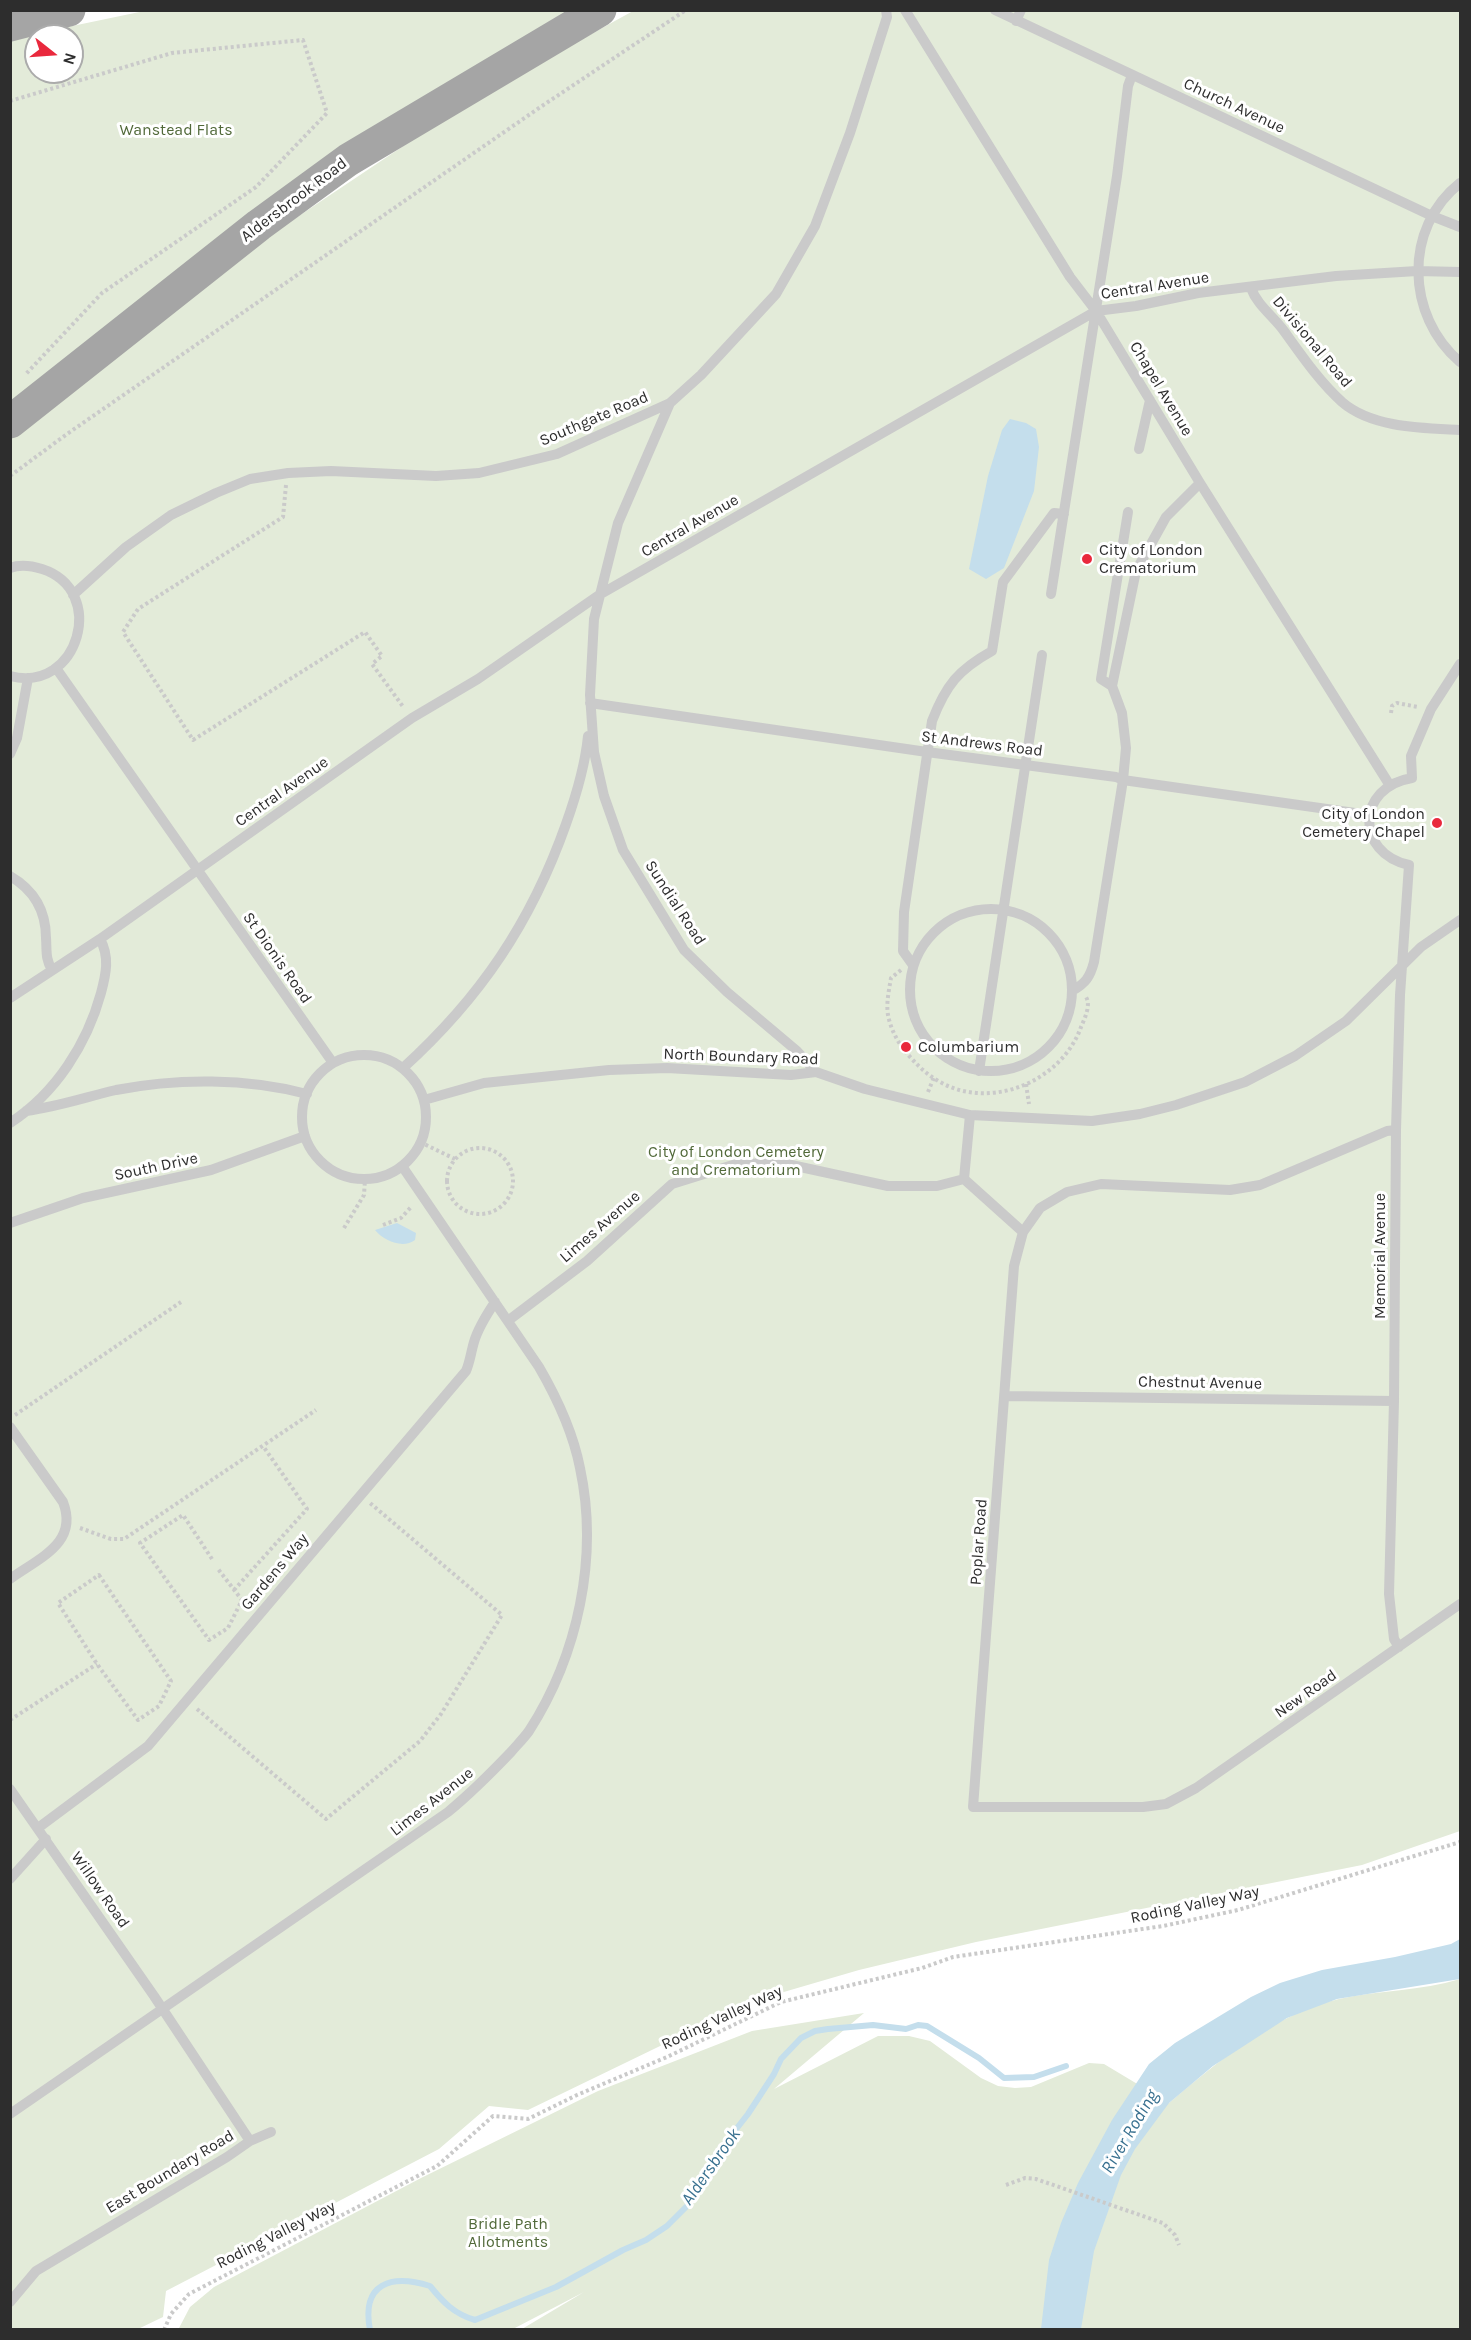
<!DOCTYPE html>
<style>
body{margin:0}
#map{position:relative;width:1471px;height:2340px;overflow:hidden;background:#fff;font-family:Karla,sans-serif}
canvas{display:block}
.frame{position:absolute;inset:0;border:12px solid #2d2d2d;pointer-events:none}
.north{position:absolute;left:24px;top:24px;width:60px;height:60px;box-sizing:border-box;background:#fff;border:2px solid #ababab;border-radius:50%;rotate:107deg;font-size:16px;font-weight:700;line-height:24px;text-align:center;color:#2d2d2d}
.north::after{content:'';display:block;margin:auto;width:21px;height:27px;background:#e9293d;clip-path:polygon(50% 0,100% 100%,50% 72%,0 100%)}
</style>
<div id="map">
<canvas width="1471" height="2340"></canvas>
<div class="frame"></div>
<div class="north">N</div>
</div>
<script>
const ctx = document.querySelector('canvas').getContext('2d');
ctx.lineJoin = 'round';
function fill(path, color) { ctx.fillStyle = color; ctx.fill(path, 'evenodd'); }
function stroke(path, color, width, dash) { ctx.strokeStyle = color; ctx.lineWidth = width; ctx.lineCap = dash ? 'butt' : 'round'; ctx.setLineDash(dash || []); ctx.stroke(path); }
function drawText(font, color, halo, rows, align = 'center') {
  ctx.font = font + ' Karla,sans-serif'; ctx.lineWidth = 6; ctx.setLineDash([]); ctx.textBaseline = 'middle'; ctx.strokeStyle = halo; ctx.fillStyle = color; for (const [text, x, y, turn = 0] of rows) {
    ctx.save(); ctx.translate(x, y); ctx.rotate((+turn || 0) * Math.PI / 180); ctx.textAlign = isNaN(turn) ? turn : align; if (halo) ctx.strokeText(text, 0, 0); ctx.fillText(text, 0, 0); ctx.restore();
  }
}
fill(new Path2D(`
 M 149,10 L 590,11 L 11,416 L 10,39 ZM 36,36 L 72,36 L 72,72 L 36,72 Z
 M 633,11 L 1460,11 L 1460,1831 L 1362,1865 L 976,1942 L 859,1970 L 753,2001 L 528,2110 L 489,2106 L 439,2149 L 166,2291 L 163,2317 L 138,2329 L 11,2330 L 11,433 L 245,252 L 475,98 Z
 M 1460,1979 L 1460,2329 L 522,2329 L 584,2292 L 513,2329 L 178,2330 L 190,2307 L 214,2287 L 421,2178 L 598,2091 L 752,2031 L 864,2013 L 774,2089 L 878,2036 L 909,2036 L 930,2041 L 981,2078 L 998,2086 L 1015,2088 L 1031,2087 L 1089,2063 L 1104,2064 L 1169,2103 C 1217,2062 1276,2013 1339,1999 C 1379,1990 1421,1991 1460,1979 Z`), '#e3ebd9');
fill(new Path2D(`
 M 1010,419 L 1026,423 L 1036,429 L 1039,447 L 1034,491 L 1004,568 L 986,579 L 969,569 L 988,476 L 1002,430 Z
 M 397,1223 L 416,1233 L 415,1240 C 403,1249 384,1241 375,1230 Z
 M 1460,1939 L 1460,1979 L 1337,1999 L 1287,2018 L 1213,2066 L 1169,2103 L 1135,2149 L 1121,2175 L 1094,2251 L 1081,2329 L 1041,2329 L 1049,2260 L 1061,2223 L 1078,2183 L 1112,2120 L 1149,2064 L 1175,2043 L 1251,1997 L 1280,1983 L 1322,1970 L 1395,1957 L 1451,1944 Z`), '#c4deec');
stroke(new Path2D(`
 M 370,2330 C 361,2283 391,2274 430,2286 C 443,2302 454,2314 475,2320 L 556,2287 L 623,2250 L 646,2240 L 667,2226 L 687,2206 L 702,2185 L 712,2160 L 748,2114 L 774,2074 L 781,2059 L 801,2038 L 815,2031 L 828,2029 L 873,2025 L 906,2029 L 918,2025 L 927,2026 L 979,2058 L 1004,2078 L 1034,2077 L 1066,2066`), '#c4deec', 6);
stroke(new Path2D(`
 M 10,101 L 172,53 L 303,40 L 327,113 L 256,187 L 102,293 L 25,375
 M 10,476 L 67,434 L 539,108 L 686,10
 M 286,485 L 283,517 L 138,609 L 123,632 L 193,740 L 365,632 L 382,656 L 372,664 L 404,708
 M 1391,713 L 1392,706 L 1397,703 L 1418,707
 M 901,970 L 891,978 C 889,990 886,1003 888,1015 C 891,1031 900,1047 912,1059 C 920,1068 929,1076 940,1082 C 991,1111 1062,1081 1081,1027 C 1085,1018 1091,1005 1086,997
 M 1026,1084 L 1029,1104
 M 928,1092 L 934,1077
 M 420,1142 L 455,1159
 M447 1181a33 33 0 1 1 66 0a33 33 0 1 1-66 0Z
 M 383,1225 L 401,1218 L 412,1206
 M 344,1228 L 364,1195 L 365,1179
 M 15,1415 L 181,1302
 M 80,1528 L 111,1539 L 124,1539 L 316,1410
 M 212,1559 L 183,1515 L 140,1543 L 209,1640 L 228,1628 L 242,1600 L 218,1569
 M 99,1575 L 171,1681 L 159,1706 L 138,1720 L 97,1664 L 58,1603 Z
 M 234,1590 L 307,1509 L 263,1446
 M 197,1709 L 326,1819 L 420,1741 L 441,1714 L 502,1615 L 370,1503
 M 10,1720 L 97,1664
 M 1006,2185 L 1025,2178 L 1036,2179 L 1163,2223 L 1175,2235 L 1179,2245
 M 164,2330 L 171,2314 L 189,2294 L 437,2166 L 493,2116 L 528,2119 L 577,2095 L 667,2057 L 781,2002 L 922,1968 L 953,1957 L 1163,1926 L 1238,1910 L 1460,1842`), '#cacaca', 4, [3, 3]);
stroke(new Path2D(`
 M 905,10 L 1070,277 L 1096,311 L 1200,483 L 1389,784
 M 995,10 L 1432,216 L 1460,227
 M 1016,21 L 1021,10
 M 1460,183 C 1403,228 1406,316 1460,362
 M 1251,288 C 1257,305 1273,316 1284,331 C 1302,356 1319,381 1342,402 C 1372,428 1423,428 1460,430
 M 670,403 L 618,523 L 594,619 L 590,695 L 594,752 L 604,796 L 623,850 L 684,950 L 727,992 L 797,1051 L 816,1072
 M 1139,449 L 1150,400
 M 10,568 C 21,564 32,566 42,569 C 108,590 79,694 10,676
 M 1051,594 L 1117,176 L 1128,86 L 1132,75
 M 73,595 L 126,547 L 171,515 L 216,493 L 250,479 L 288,473 L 331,471 L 436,476 L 479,473 L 557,454 L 670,403 L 701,375 L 776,294 L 815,226 L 850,133 L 887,17 L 886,10
 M 56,668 L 333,1063
 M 1112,686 L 1136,571 L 1166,517 L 1200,483
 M 590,703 L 927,752 L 1116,777 L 1123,780 L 1369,815
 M 10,754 L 17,738 L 28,678
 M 10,876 C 34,890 46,911 46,938 C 47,951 45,958 52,970
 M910 990a81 81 0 1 1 162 0a81 81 0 1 1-162 0Z
 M 913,965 L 903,951 L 904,912 L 932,721 C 946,685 958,670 992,651 L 1003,582 L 1054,513 L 1064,514
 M 1072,991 C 1086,983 1090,977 1094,962 L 1123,780 L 1126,748 L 1122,713 L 1112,686 L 1101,679 L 1128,512
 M 10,998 L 100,939 L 412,718 L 478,679 L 599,595 L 1096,311 L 1136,306 L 1198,293 L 1336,276 L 1417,271 L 1460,272
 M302 1117a62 62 0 1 1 124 0a62 62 0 1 1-124 0Z
 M 403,1068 C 480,998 531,923 566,824 C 576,796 585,767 588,736
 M 979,1071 L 1042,655
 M 424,1100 L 484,1083 L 609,1070 L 667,1068 L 791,1075 L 816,1072 L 865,1089 L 970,1115 L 1092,1121 L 1140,1114 L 1176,1105 L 1245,1082 L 1295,1056 L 1346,1021 L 1421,947 L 1460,920
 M 26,1111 C 57,1107 86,1097 116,1090 C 177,1078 247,1078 307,1094
 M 970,1115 L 964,1179 L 1023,1232 L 1014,1266 L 973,1807 L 1143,1807 L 1166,1804 L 1196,1788 L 1460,1604
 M 10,1123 C 56,1093 87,1044 101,993 C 106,974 110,957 100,939
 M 10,1223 L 83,1198 L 211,1170 L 305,1136
 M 1023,1232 L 1040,1208 L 1067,1192 L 1101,1184 L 1230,1190 L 1260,1185 L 1387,1131 L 1396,1130
 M 509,1320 L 587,1261 L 672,1184 L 736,1164 L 782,1163 L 888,1186 L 937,1186 L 964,1179
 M 1006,1396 L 1394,1401
 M 10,1427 L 63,1502 C 79,1543 39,1558 10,1579
 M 1399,1647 L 1394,1639 L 1389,1594 L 1394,1401 L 1396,1130 L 1400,995 L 1409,865 C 1355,853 1356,787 1412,778 L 1411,756 L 1431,709 L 1460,664
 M 10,1789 L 154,1996 L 250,2141 L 227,2157 L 36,2271 L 10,2302
 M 38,1828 L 148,1746 L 466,1371 C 470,1362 471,1352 474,1342 C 478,1328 487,1314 495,1302
 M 10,1879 L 46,1839
 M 10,2114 L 448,1812 C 471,1793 491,1773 511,1752 C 517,1745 524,1738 529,1731 C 578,1655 599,1557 580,1468 C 573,1432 557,1398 539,1367 L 402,1166
 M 250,2141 L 271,2132`), '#cacaca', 10);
stroke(new Path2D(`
 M 10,25 L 69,10
 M 10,422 L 259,225 L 348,160 L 600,10`), '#a5a5a5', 33);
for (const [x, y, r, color] of [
 [1087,559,6,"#e9293d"],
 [1437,823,6,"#e9293d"],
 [906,1047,6,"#e9293d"]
]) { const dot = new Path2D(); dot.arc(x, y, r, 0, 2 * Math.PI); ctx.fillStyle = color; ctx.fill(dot); stroke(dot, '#fff', 2); }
drawText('16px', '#2d2d2d', '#fff', [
 ["Church Avenue",1234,106,25],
 ["Aldersbrook Road",294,200,-37],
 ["Central Avenue",1155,286,-9],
 ["Divisional Road",1312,342,50],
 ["Chapel Avenue",1161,389,59],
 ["Southgate Road",594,419,-23],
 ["Central Avenue",690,526,-30],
 ["St Andrews Road",982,744,7],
 ["Central Avenue",282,792,-35],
 ["Sundial Road",675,903,57],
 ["St Dionis Road",277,958,55],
 ["North Boundary Road",741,1057,2],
 ["South Drive",156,1167,-12],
 ["Limes Avenue",600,1227,-41],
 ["Memorial Avenue",1380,1256,-90],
 ["Chestnut Avenue",1200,1383,1],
 ["Poplar Road",979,1542,-86],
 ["Gardens Way",275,1572,-50],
 ["New Road",1306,1694,-35],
 ["Limes Avenue",432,1802,-38],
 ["Willow Road",100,1890,55],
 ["Roding Valley Way",1195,1905,-12],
 ["Roding Valley Way",722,2018,-25],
 ["East Boundary Road",170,2172,-31],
 ["Roding Valley Way",276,2235,-27]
]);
drawText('16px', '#516939', '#fff', [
 ["Wanstead Flats",176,130],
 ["City of London Cemetery",736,1152],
 ["and Crematorium",736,1170],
 ["Bridle Path",508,2224],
 ["Allotments",508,2242]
]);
drawText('16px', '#2d2d2d', '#fff', [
 ["City of London",1099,550],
 ["Crematorium",1099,568],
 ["City of London",1425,814,"right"],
 ["Cemetery Chapel",1425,832,"right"],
 ["Columbarium",918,1047]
], 'left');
drawText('italic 18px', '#397190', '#fff', [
 ["River Roding",1130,2132,-59],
 ["Aldersbrook",711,2167,-55]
]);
</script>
